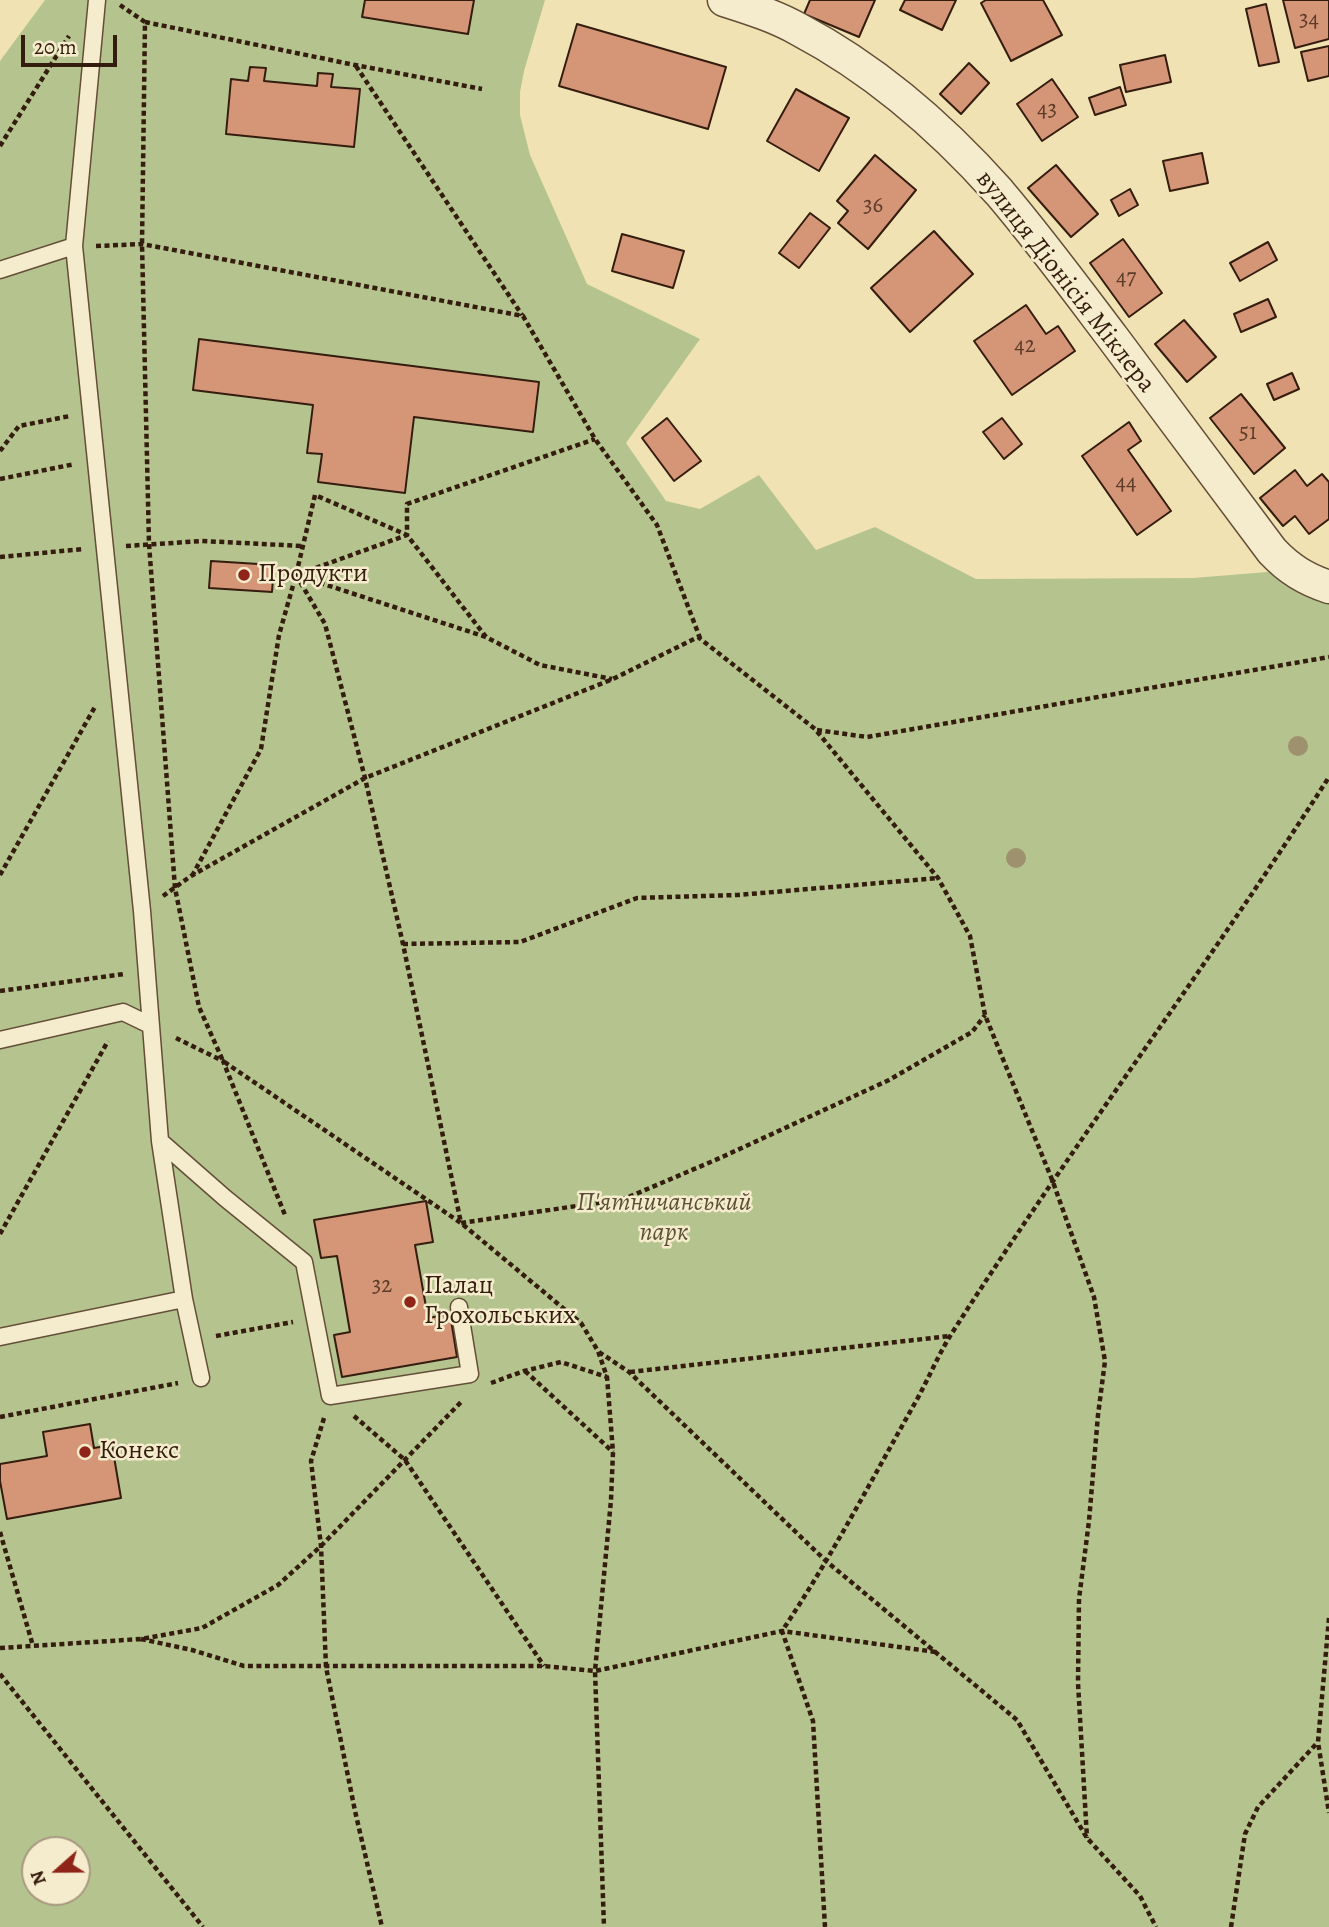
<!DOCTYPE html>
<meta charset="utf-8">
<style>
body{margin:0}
#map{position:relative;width:1329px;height:1927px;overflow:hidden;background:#f0e2b2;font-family:Alegreya,serif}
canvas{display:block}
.north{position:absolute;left:21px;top:1836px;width:70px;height:70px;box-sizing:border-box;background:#f5eccd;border:2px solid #a89981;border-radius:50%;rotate:249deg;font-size:19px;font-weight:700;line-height:28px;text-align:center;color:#341d0e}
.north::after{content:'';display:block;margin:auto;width:24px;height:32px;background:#8f2418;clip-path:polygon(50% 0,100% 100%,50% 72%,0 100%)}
.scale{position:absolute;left:21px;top:35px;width:96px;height:32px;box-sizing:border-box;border:4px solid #341d0e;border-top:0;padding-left:9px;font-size:21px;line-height:24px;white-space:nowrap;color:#341d0e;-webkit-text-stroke:5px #f5eccd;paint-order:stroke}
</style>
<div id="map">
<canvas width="1329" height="1927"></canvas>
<div class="north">N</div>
<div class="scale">20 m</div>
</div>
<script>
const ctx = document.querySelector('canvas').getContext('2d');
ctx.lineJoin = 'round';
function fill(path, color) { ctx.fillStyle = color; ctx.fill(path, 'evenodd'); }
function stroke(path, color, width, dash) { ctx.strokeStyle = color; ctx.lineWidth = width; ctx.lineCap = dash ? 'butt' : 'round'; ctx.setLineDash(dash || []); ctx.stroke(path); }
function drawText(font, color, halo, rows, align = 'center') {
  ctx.font = font + ' Alegreya,serif'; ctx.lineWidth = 5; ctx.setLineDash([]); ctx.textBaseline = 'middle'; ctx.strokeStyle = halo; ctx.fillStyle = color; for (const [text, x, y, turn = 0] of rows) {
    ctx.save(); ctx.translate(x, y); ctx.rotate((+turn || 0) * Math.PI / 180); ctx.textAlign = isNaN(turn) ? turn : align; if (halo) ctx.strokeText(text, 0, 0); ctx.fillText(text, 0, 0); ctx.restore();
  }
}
fill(new Path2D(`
 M 45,0 L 545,0 L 524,71 L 520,92 L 520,115 L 530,155 L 587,284 L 700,339 L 626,443 L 666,501 L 700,509 L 759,475 L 816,550 L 875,527 L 976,579 L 1193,578 L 1292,570 L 1329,587 L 1329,1927 L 0,1927 L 0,61 ZM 35,1850 L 77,1850 L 77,1892 L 35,1892 Z`), '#b5c48f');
const building = new Path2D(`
 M 365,0 L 474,0 L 468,34 L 362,17 Z
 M 810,0 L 875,0 L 859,37 L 804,14 Z
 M 905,0 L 956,0 L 942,30 L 900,10 Z
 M 986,0 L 1043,0 L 1062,35 L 1011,61 L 981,3 Z
 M 1283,0 L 1329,0 L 1329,39 L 1295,48 Z
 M 1266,4 L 1279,62 L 1259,66 L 1246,9 Z
 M 577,24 L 726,67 L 708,129 L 559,86 Z
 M 1329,46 L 1329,76 L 1308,81 L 1301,52 Z
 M 1165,55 L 1171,82 L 1126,92 L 1120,65 Z
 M 969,63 L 989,83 L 961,114 L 940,94 Z
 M 250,67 L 266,68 L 264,81 L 317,86 L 318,73 L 333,74 L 331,87 L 360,89 L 354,147 L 226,134 L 231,79 L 248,81 Z
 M 1052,79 L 1078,117 L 1042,141 L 1017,104 Z
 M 1120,87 L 1126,105 L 1095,115 L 1089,98 Z
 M 796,89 L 849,118 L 819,171 L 767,141 Z
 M 1202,153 L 1208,183 L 1170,191 L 1163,161 Z
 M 875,155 L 916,190 L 868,249 L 838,223 L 848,211 L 837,201 Z
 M 1056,165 L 1098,214 L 1071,237 L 1028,188 Z
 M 1130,189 L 1138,205 L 1119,216 L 1111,200 Z
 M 810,213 L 830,228 L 799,268 L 779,253 Z
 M 934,231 L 973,274 L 910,332 L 871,288 Z
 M 622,234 L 684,251 L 673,288 L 612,271 Z
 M 1123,239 L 1162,293 L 1129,317 L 1090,263 Z
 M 1268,242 L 1277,260 L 1240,281 L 1230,263 Z
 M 1268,299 L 1276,317 L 1241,332 L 1234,314 Z
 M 1026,305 L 1046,334 L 1058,326 L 1075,351 L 1012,395 L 974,341 Z
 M 1184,320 L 1216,357 L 1187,382 L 1155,344 Z
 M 199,339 L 539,382 L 533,432 L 414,417 L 405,493 L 318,482 L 322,454 L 307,453 L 313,405 L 193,390 Z
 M 1292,373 L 1299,389 L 1274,400 L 1267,384 Z
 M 1241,394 L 1285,448 L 1254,474 L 1210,418 Z
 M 667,418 L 701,461 L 674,481 L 642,438 Z
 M 1002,418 L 1022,444 L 1004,459 L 983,432 Z
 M 1129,422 L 1141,441 L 1128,450 L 1171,511 L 1137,535 L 1082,456 Z
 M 1295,470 L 1307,486 L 1322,474 L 1329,482 L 1329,519 L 1309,534 L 1295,516 L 1283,526 L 1260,498 Z
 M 211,561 L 274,565 L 272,592 L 209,588 Z
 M 426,1201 L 433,1242 L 415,1245 L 428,1318 L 450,1314 L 457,1357 L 342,1377 L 334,1335 L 350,1332 L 337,1256 L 321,1258 L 314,1220 Z
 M 90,1424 L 94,1448 L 112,1445 L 121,1498 L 7,1519 L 0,1481 L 0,1464 L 47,1456 L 43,1432 Z`);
fill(building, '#d59577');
stroke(building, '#341d0e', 2);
const lane = new Path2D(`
 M 97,0 L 74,246 L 142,911 L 160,1141 L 184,1299 L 201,1378
 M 0,270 L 74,246
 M 0,1040 L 123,1012 L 150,1025
 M 160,1141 L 225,1198 L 304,1262 L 330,1396 L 470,1374 L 459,1307
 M 0,1337 L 184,1299`);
const street = new Path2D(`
 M 724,0 C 749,8 775,16 798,29 C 874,69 942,128 999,192 C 1039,239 1076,289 1113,338 C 1166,409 1219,480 1272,551 C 1289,569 1305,579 1329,587`);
stroke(lane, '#634e37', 19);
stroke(street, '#634e37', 35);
stroke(new Path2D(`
 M 120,5 L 145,22 L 142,244 L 149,544 L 175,888 L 199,1007 L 223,1061 L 461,1223 L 581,1323 L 598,1351 L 607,1377 L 613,1452 L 611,1500 L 595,1671 L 604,1927
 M 145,22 L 355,65 L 482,89
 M 356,66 L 522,315
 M 0,146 L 69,36
 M 96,246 L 142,244 L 523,316 L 595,439 L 657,525 L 700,638
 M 0,451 L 19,426 L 70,416
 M 0,479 L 75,464
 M 126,546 L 202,541 L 303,546
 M 0,557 L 83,549
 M 296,575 L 325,624 L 365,778 L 403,944 L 461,1223 L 624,1199 L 720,1158 L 889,1080 L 972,1032 L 985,1015
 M 486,637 L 296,575 L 407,535 L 486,637 L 540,665 L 612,679
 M 817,730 L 867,737 L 1329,657
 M 0,875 L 96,705
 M 192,876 L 261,749 L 279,635 L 296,575 L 315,495 L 407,535 L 407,504 L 595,439
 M 163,896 L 191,876 L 365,778 L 613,679 L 698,637 L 815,729 L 938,878 L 970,936 L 985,1015 L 1053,1182 L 1094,1297 L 1105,1361 L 1098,1415 L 1089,1521 L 1079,1599 L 1078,1683 L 1087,1838
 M 403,944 L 520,942 L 637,898 L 738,895 L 938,878
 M 0,991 L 124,974
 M 176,1038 L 223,1061 L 285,1215
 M 0,1234 L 108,1041
 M 216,1336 L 293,1322
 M 599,1352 L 629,1372 L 826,1561 L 1017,1720 L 1087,1838 L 1140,1896 L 1156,1927
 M 525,1371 L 613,1452
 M 630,1372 L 950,1336
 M 491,1383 L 524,1371 L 561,1362 L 607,1377
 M 354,1416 L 405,1460 L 544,1666
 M 0,1417 L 178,1383
 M 324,1418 L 311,1461 L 321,1546 L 326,1667 L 355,1811 L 382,1927
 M 0,1532 L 33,1646
 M 1329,1618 L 1318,1742 L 1329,1813
 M 141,1639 L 192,1650 L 244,1666 L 544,1666 L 595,1671 L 782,1631 L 936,1652
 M 0,1648 L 141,1639 L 202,1628 L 278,1585 L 321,1546 L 463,1400
 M 0,1674 L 203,1927
 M 825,1927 L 813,1721 L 782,1631 C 831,1558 872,1479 915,1403 C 928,1380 938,1355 952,1333 C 1073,1144 1208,966 1329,777
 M 1231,1927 L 1245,1834 L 1258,1807 L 1318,1742`), '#341d0e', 4.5, [5, 3.5]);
stroke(lane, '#f5eccd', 16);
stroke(street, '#f5eccd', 32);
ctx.fillStyle = '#9e916d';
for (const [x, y] of [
 [1298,746],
 [1016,858]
]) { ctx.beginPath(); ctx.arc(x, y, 10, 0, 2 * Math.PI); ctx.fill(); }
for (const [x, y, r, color] of [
 [244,575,7,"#8f2418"],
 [410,1302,7,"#8f2418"],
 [85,1452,7,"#8f2418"]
]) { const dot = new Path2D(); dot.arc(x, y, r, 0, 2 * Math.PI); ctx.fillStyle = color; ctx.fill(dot); stroke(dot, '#f5eccd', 2.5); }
drawText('23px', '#5c3b28', null, [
 ["34",1309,20],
 ["43",1047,110],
 ["36",873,206],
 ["47",1126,278],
 ["42",1025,346],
 ["51",1248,433],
 ["44",1126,483],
 ["32",382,1286]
]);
drawText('26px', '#341d0e', '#f5eccd', [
 ["вулиця Діонісія Міклера",1065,282,52]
]);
drawText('26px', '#341d0e', '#f5eccd', [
 ["Продукти",258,575],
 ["Палац",424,1287],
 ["Грохольських",424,1317],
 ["Конекс",99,1452]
], 'left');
drawText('italic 26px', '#5b4f35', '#f5eccd', [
 ["П'ятничанський",664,1204],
 ["парк",664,1234]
]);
</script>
